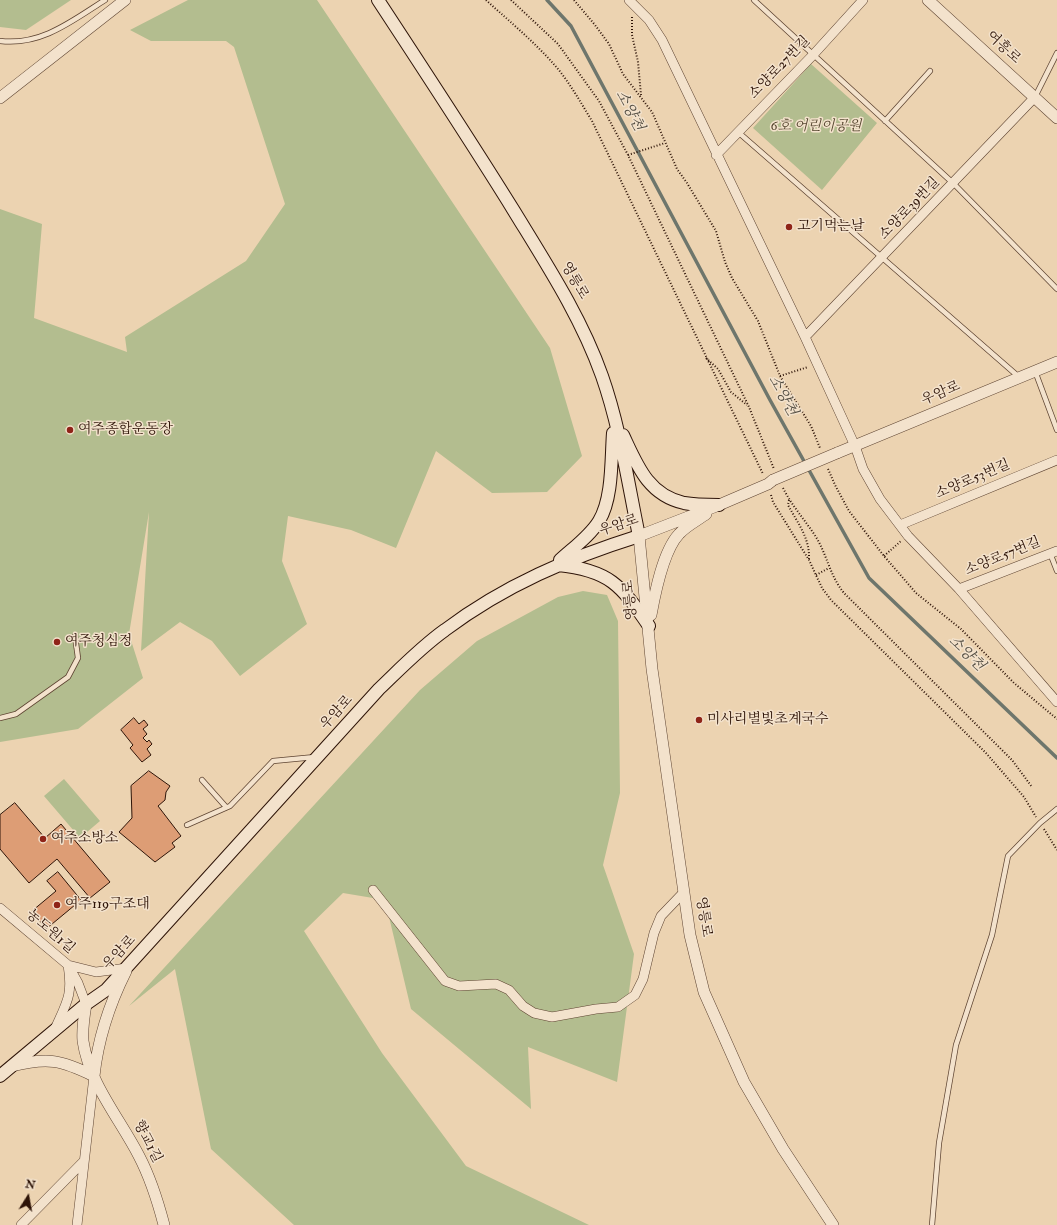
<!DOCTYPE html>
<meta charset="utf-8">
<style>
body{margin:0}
#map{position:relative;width:1057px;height:1225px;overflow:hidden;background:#ecd3b1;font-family:"IM FELL Double Pica",serif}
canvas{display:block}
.north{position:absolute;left:8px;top:1177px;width:40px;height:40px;-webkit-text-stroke:3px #f3e2cc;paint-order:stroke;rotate:11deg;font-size:11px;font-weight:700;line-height:16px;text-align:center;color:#2e1408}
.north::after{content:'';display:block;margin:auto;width:14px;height:18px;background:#2e1408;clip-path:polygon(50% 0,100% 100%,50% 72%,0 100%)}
</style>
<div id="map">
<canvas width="1057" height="1225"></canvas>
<div class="north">N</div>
</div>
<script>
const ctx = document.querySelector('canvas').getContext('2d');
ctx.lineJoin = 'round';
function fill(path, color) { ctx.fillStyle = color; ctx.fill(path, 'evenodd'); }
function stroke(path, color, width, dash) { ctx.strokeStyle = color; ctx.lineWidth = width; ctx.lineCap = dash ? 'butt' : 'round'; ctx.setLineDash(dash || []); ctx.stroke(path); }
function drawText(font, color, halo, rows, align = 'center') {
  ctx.font = font + ' "IM FELL Double Pica","Noto Serif KR",serif'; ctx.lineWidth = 3; ctx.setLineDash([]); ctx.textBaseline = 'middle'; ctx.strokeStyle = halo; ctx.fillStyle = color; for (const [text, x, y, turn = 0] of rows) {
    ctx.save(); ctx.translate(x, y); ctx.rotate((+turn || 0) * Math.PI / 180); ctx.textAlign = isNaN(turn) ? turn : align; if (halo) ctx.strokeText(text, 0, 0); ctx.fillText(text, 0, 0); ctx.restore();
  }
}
fill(new Path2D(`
 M 0,0 L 71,0 L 26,30 L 0,27 Z
 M 188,0 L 317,0 L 550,348 L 582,456 L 547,492 L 492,493 L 436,451 L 396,548 L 351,530 L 288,516 L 282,561 L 307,624 L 240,676 L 212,641 L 180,622 L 141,651 L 149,512 L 129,634 L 143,678 L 78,729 L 0,742 L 0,209 L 42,224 L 34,318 L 127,352 L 125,337 L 246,261 L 285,204 L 234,47 L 226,41 L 151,41 L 130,30 Z
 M 811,64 L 877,123 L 822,190 L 753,128 Z
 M 583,591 L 607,595 L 618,621 L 620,793 L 603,865 L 634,954 L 617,1082 L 528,1047 L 531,1109 L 411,1009 L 385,900 L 343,893 L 304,931 L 382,1053 L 466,1166 L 589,1225 L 294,1225 L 211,1149 L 175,969 L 129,1006 L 420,690 L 477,641 L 558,597 Z
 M 64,779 L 100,821 L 80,838 L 44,796 Z`), '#b3bd8f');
stroke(new Path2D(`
 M 547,0 L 571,26 L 770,400 L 869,578 L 1057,758`), '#6e766c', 3.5);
const building = new Path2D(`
 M 134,718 L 139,724 L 144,720 L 148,725 L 143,729 L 147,734 L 143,738 L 147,742 L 149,740 L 152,744 L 147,749 L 151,755 L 142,762 L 130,748 L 133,745 L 121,730 Z
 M 149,771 L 170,786 L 166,792 L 165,800 L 158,806 L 181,836 L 172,843 L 175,847 L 155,862 L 119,832 L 132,818 L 131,786 Z
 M 15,803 L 45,838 L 61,824 L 110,882 L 90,898 L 57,859 L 29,883 L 0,849 L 0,815 Z
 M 58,872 L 81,900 L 46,929 L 32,911 L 56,891 L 47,881 Z`);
fill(building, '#dd9d75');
stroke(building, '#2e1408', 1);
const service = new Path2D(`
 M 754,0 L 954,184 L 1057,289
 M 0,41 C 41,46 72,21 105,0
 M 1035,97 L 1057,53
 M 885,121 L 930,71
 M 738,132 L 1019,377
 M 1035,371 L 1057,430
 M 1050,553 L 1057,571
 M 0,718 L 16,714 L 68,677 L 78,658 L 75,636
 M 202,780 L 226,807
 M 187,825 L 230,806 L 273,761 L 315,757
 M 932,1225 L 939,1143 L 956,1045 L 992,935 L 1008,856 L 1040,823 L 1057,809`);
const minor = new Path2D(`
 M 629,0 L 649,20 L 662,40 L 805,337 L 855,446 L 863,469 L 880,499 L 908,536 L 959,589 L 1057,702
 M 716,155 L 813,55 L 863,0
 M 805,337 L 1034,98
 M 900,525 L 1057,460
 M 959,589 L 1057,551
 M 373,890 L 445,981 L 459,986 L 496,984 L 509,990 L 523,1006 L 534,1013 L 552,1017 L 596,1009 L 618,1007 L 635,995 L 643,979 L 654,933 L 661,916 L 684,892
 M 0,908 L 68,965 L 78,983 L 86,1004
 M 55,1029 C 67,1002 73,995 68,965 L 96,972 L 127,968
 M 21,1225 L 83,1162
 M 77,1225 L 94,1076`);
const tertiary = new Path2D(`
 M 928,0 L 1057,118
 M 0,98 L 125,0
 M 837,453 L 1057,362
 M 773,480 L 768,484 L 719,505 L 639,536 L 652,669 L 690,935 L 704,992 L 744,1082 L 783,1149 L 833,1225
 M 651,615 C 655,593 663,551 679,534 C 686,526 698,520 706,514
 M 86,1004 C 84,1016 82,1029 83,1041 C 89,1083 120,1119 139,1156 C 150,1177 158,1202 164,1225
 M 12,1066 C 48,1057 61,1060 94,1076 C 98,1038 109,1005 126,971`);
const secondary = new Path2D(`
 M 623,435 C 637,465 648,495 684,503 C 695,505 708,505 719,505
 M 560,560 C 573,548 590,536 599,521 C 613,498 611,459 613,433
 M 558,565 C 609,570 621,585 649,626
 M 0,1076 L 86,1004 L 106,990 L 379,689 C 400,669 421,647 445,630 C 505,585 569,558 639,536 C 628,483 620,427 602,376 C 581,317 547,265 514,211 C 470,140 424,70 378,0`);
stroke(service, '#5e4432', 6);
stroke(minor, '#5e4432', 10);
stroke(tertiary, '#5e4432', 12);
stroke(secondary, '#2e1408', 14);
stroke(new Path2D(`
 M 486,0 C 510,22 536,43 558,69 C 571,85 581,103 592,121 L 763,474
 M 511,0 L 558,44 L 599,101 L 628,155 L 749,407 L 774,469
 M 574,0 L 595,25 L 609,44 L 623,74 L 652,112 L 677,169 L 687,183 L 716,231 L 725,262 L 732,278 L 758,321 L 780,376 L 811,426 L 820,448
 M 632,17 L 632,35 L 638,62 L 641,95
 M 628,155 L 665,143
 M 706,358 L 718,369 L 731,392 L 747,405
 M 780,376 L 808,367
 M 828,469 L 835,485 L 849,511 L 884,556 L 916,593 L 961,629 L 1014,683 L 1057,719
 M 783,488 C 792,506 805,520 816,537 C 827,555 830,576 844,593 L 1012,760 L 1032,787
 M 771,495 L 773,502 L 809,560 L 822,588 L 831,600 L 986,753 L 1024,797 L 1036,817
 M 789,500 L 788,505 C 797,522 810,538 809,559
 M 884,556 L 901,541
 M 816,575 L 829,568
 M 1044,829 L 1057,850`), '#2e1408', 2, [1, 2]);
stroke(service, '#f3e2cc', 4.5);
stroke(minor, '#f3e2cc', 9);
stroke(tertiary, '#f3e2cc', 11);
stroke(secondary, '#f3e2cc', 12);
const tertiaryBridge = new Path2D(`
 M 773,480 L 837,453`);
stroke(tertiaryBridge, '#5e4432', 12, []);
stroke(tertiaryBridge, '#f3e2cc', 11);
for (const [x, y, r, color] of [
 [789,227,4,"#8f2418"],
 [70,430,4,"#8f2418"],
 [57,642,4,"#8f2418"],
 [699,720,4,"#8f2418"],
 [43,839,4,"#8f2418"],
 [57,905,4,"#8f2418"]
]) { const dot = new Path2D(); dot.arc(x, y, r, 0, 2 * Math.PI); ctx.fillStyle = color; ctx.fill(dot); stroke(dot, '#f3e2cc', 1.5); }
drawText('14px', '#2e1408', '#f3e2cc', [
 ["여흥로",1003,48,43],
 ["소양로27번길",780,68,-46],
 ["소양로39번길",910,209,-46],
 ["영릉로",574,281,60],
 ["우암로",941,394,-23],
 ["소양로53번길",973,480,-23],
 ["우암로",619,526,-18],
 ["소양로57번길",1003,557,-22],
 ["영릉로",631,600,-96],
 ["우암로",337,713,-48],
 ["영릉로",703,917,81],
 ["농도원1길",50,932,41],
 ["우암로",120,953,-47],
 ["향교1길",147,1142,63]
]);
drawText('italic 14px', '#564730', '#f3e2cc', [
 ["6호 어린이공원",816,127]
]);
drawText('14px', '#2e1408', '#f3e2cc', [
 ["고기먹는날",797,227],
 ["여주종합운동장",78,430],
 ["여주청심정",65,642],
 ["미사리별빛초계국수",707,720],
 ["여주소방소",51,839],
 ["여주119구조대",65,905]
], 'left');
drawText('italic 15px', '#534d42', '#f3e2cc', [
 ["소양천",629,111,62],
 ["소양천",782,396,61],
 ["소양천",966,654,44]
]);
</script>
